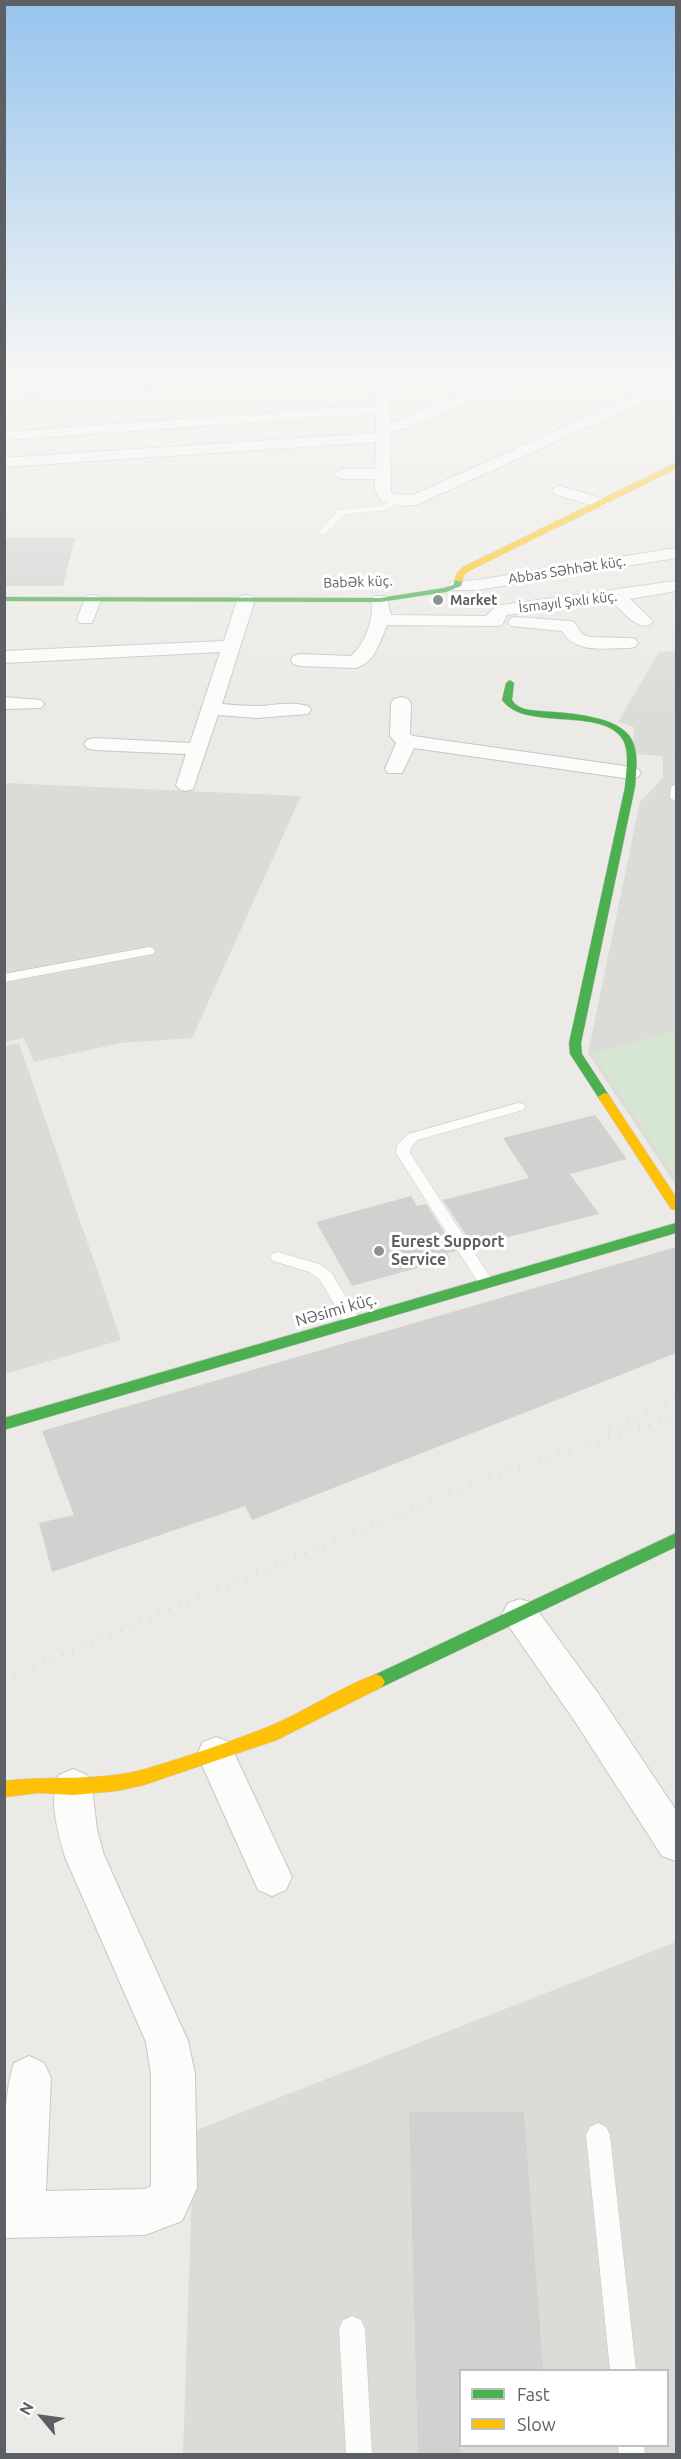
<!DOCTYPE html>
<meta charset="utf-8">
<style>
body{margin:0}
#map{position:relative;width:681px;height:2459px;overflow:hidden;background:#eceae6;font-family:Ubuntu,sans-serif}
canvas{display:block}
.frame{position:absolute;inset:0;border:6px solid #5c5f64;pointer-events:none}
.legend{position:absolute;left:459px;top:2369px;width:210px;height:78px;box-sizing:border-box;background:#fff;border:2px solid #bebfc1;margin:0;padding:8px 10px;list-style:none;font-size:18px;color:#5c5f64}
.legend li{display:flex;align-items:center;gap:12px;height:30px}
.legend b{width:30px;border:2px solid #bebfc1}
.north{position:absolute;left:12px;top:2387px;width:60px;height:60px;-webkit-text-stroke:4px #fff;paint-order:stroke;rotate:299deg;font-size:16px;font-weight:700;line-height:24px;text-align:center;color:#5c5f64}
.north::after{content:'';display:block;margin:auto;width:21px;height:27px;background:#5c5f64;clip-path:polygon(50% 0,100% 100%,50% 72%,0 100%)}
</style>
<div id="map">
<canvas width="681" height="2459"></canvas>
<div class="frame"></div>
<ul class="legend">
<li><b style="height:8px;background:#4caf50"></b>Fast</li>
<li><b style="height:8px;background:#ffc107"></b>Slow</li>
</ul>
<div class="north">N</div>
</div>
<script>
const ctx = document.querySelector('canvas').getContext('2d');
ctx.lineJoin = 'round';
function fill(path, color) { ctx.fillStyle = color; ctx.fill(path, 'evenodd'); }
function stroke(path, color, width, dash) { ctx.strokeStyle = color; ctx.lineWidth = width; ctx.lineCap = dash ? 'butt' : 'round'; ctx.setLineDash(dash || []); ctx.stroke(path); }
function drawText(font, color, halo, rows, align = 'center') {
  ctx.font = font + ' Ubuntu,sans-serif'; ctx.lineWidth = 6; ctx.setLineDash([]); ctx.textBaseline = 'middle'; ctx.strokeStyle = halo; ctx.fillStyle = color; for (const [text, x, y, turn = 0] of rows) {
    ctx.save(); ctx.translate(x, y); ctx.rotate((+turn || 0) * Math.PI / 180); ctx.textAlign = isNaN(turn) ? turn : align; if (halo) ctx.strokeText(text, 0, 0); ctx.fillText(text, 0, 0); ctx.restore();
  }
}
fill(new Path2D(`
 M 676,651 L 676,757 L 668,757 L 676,758 L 676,1185 L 588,1053 L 640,802 L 663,778 L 663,756 L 633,754 L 634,727 L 618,722 L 659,652 Z
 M 5,783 L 301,796 L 192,1038 L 121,1043 L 34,1062 L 24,1038 L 5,1042 Z
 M 19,1043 L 121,1340 L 5,1374 L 4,1046 Z
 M 676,1942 L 676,2454 L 183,2454 L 194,2131 ZM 460,2370 L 668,2370 L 668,2446 L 460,2446 Z`), '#dddbd7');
fill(new Path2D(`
 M 676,1031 L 676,1179 L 592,1053 Z`), '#d5e7d2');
fill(new Path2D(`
 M 4,538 L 75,538 L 63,586 L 4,586 Z
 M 595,1115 L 627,1159 L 570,1174 L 599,1214 L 473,1246 L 443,1200 L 529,1178 L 503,1138 Z
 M 411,1196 L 417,1206 L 426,1204 L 456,1251 L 447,1253 L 450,1259 L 352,1286 L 316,1222 Z
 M 676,1247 L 676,1353 L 252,1520 L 245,1506 L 52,1572 L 39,1523 L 74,1515 L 42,1431 Z
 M 409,2112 L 524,2112 L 543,2370 L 460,2370 L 460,2454 L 418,2454 Z`), '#d2d1cf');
const lane = new Path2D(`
 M 392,498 L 399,500 L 388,510 L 344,514 L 325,535 L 318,533 L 338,510 L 383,506 Z
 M 676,784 L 676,801 L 670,798 L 671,787 Z
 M 149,947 L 153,948 L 155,951 L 153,954 L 4,982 L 4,974 Z
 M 518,1103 L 523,1104 L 525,1107 L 523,1110 L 418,1140 L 411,1147 L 410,1153 L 494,1283 L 491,1287 L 481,1287 L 396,1153 L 397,1145 L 408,1134 Z
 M 278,1252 L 319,1264 L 331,1272 L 361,1322 L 359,1326 L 347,1326 L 320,1280 L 309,1272 L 273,1261 L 270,1257 L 273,1253 Z
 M 598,2123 L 606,2127 L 610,2135 L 636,2370 L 610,2370 L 586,2135 L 590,2127 Z
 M 352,2316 L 361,2320 L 365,2329 L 372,2454 L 346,2454 L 339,2329 L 343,2320 Z
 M 618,2446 L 644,2446 L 645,2454 L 619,2454 Z`);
const street = new Path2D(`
 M 223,371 L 296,371 L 289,375 L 4,394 L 4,386 Z
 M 376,371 L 390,371 L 390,423 L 522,371 L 541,371 L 408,428 L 390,432 L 391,491 L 393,494 L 413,495 L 671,379 L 676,378 L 676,387 L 416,505 L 402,506 L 382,501 L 375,491 L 375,479 L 341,479 L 333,474 L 341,469 L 375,469 L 376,442 L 4,467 L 4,458 L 376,433 L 376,414 L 4,440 L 4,432 L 376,405 Z
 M 560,486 L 607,500 L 609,503 L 601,508 L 554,494 L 552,491 L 554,488 Z
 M 676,548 L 676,558 L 477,590 L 451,590 L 448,586 L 451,582 L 477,580 Z
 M 676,581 L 676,591 L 630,599 L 653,621 L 650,625 C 635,629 623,611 612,602 L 507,615 L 502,625 L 496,626 L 387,625 C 380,641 375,663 356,668 L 300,666 L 293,664 L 291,660 L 293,656 L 300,654 L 351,656 C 365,644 375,617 371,600 L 374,596 L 386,596 L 391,615 L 486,616 L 496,606 L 502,605 Z
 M 92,595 L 98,596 L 101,600 L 92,623 L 80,623 L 77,619 L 86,596 Z
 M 246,595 L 252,596 L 255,600 L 222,704 C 233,705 244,706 255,706 C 273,706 290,701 308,706 L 311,710 L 308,714 L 257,718 L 218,715 L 193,789 L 186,791 L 179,789 L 176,785 L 186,754 L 94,750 L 87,748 L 84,744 L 87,740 L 94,738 L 190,743 L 220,652 L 4,663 L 4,651 L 224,641 L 237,600 L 240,596 Z
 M 517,617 L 568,621 L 574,622 L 582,634 L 588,637 L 629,638 L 635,639 L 638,643 L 635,647 L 629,648 C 605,648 575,654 562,631 L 511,626 L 508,622 L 511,618 Z
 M 4,697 L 41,700 L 44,704 L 41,708 L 4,709 Z
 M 401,697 L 408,699 L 411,703 L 410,734 L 413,736 L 631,767 L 638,769 L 641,773 L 638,777 L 631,779 L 414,748 L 402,773 L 388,773 L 385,769 L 396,743 L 390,736 L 391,703 L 394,699 Z
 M 520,1599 L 532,1603 L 600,1696 L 676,1810 L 676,1861 L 662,1856 L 574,1720 L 508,1625 L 502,1614 L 508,1603 Z
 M 216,1737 L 229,1742 L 286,1864 L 292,1877 L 286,1890 L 272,1896 L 258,1890 L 197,1754 L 203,1742 Z
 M 73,1769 L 87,1775 L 92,1787 L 97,1830 L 104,1855 L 188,2041 L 195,2074 L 197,2188 L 182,2221 L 145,2235 L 4,2238 C 4,2191 0,2103 14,2063 L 29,2056 L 44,2063 L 51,2078 L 46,2191 L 145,2189 L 151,2186 L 151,2074 L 146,2042 L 65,1857 C 58,1832 48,1800 59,1775 Z`);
const fast = new Path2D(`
 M 456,578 L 463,580 L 461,586 L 446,592 L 380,602 L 4,601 L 4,597 L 380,598 L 444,588 L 453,585 Z
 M 510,680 L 514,683 L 512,700 C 518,710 530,710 541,711 C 566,713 620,715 632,740 C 639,754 636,772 635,787 L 581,1043 L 582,1054 L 610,1097 L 604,1101 L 600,1100 L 570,1054 L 569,1043 L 625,787 C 626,773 630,753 623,740 C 604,706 524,732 502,700 L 506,683 Z
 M 676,1223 L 676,1233 L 4,1430 L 4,1418 Z
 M 676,1533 L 676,1547 L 382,1687 L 376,1690 L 370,1687 L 367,1682 L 370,1677 Z`);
const slow = new Path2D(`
 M 673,464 L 676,464 L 676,469 L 469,571 L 464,575 L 462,582 L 455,580 L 456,574 L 463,567 Z
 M 604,1093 L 608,1094 L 676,1197 L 676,1210 L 671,1209 L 598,1097 Z
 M 376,1674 L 382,1677 L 385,1682 L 382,1687 L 277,1740 L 144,1785 L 117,1791 L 73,1795 L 39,1793 L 4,1797 L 4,1781 C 51,1775 99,1782 145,1769 C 185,1757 227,1743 265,1728 C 303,1713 338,1688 376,1674 Z`);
stroke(lane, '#c7c7c7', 1);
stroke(street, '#c7c7c7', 2);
stroke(fast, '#c8c8c8', 1);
stroke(slow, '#c8c8c8', 1);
fill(lane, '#fcfcfb');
fill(street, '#fcfcfb');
fill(fast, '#4caf50');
fill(slow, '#ffc107');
stroke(new Path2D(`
 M 608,1431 L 635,1420 L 676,1398
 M 4,1679 L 482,1479 L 676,1417`), '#e2e2e2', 5, [1.5, 9]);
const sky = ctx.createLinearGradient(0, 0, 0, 716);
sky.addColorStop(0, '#96c4ed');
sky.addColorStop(0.52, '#f6f6f4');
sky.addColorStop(1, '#f6f6f400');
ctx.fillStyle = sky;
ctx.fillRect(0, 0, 681, 716);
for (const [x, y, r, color] of [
 [438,600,6,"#8e9092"],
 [379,1251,6,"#8e9092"]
]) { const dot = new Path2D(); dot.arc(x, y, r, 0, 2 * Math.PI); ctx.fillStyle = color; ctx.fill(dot); stroke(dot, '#fff', 2); }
drawText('14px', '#5c5f64', '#fff', [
 ["Abbas Səhhət küç.",567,570,-9],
 ["Babək küç.",358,582,-2],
 ["İsmayıl Şıxlı küç.",568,602,-7]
]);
drawText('bold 14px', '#5c5f64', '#fff', [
 ["Market",450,600]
], 'left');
drawText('bold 16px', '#5c5f64', '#fff', [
 ["Eurest Support",391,1242],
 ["Service",391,1260]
], 'left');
drawText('16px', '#5c5f64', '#fff', [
 ["Nəsimi küç.",336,1310,-16]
]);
</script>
